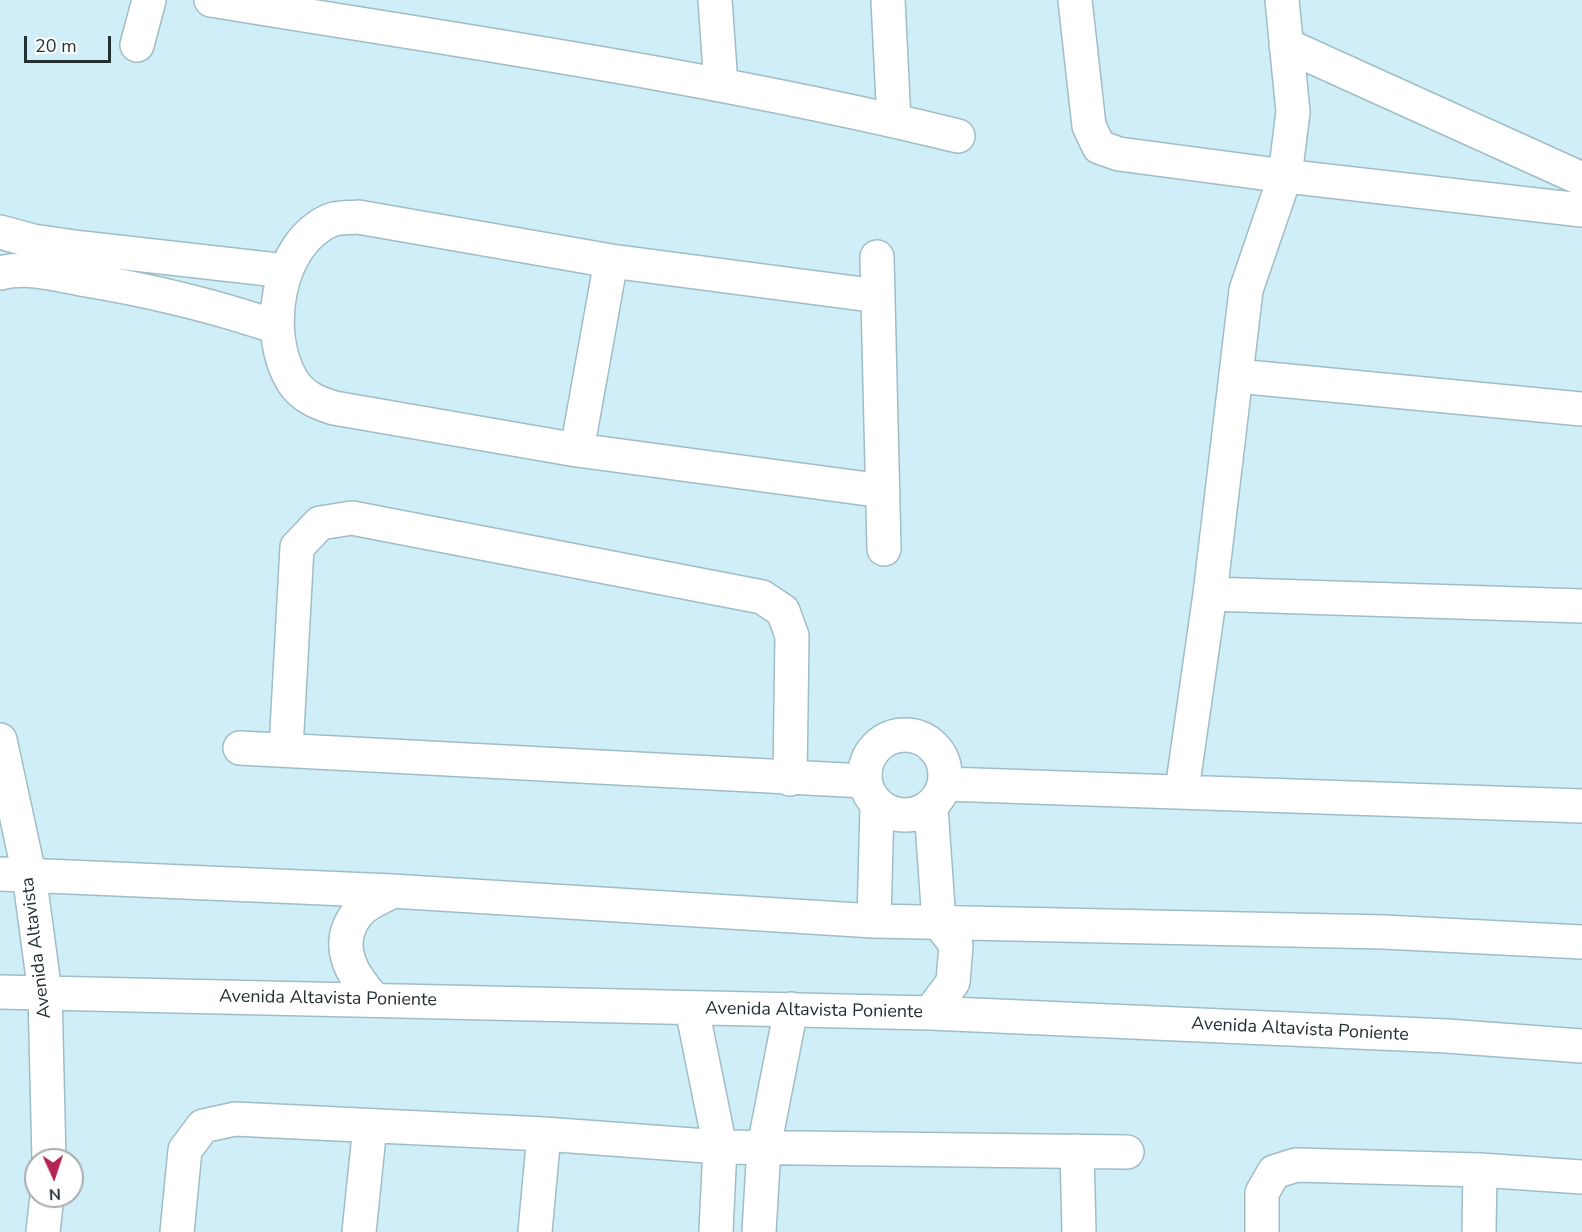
<!DOCTYPE html>
<style>
body{margin:0}
#map{position:relative;width:1582px;height:1232px;overflow:hidden;background:#cfeef7;font-family:"Nunito Sans",sans-serif}
canvas{display:block}
.north{position:absolute;left:24px;top:1148px;width:60px;height:60px;box-sizing:border-box;background:#fff;border:2px solid #a7acad;border-radius:50%;rotate:177deg;font-size:16px;font-weight:700;line-height:24px;text-align:center;color:#232f33}
.north::after{content:'';display:block;margin:auto;width:21px;height:27px;background:#b32354;clip-path:polygon(50% 0,100% 100%,50% 72%,0 100%)}
.scale{position:absolute;left:24px;top:36px;width:87px;height:27px;box-sizing:border-box;border:3px solid #232f33;border-top:0;padding-left:8px;font-size:18px;line-height:21px;white-space:nowrap;color:#232f33;-webkit-text-stroke:4px #fff;paint-order:stroke}
</style>
<div id="map">
<canvas width="1582" height="1232"></canvas>
<div class="north">N</div>
<div class="scale">20 m</div>
</div>
<script>
const ctx = document.querySelector('canvas').getContext('2d');
ctx.lineJoin = 'round';
function stroke(path, color, width, dash) { ctx.strokeStyle = color; ctx.lineWidth = width; ctx.lineCap = dash ? 'butt' : 'round'; ctx.setLineDash(dash || []); ctx.stroke(path); }
function drawText(font, color, halo, rows, align = 'center') {
  ctx.font = font + ' "Nunito Sans",sans-serif'; ctx.lineWidth = 6; ctx.setLineDash([]); ctx.textBaseline = 'middle'; ctx.strokeStyle = halo; ctx.fillStyle = color; for (const [text, x, y, turn = 0] of rows) {
    ctx.save(); ctx.translate(x, y); ctx.rotate((+turn || 0) * Math.PI / 180); ctx.textAlign = isNaN(turn) ? turn : align; if (halo) ctx.strokeText(text, 0, 0); ctx.fillText(text, 0, 0); ctx.restore();
  }
}
const minor = new Path2D(`
 M 211,0 C 461,41 712,76 958,136
 M 715,0 L 721,85
 M 888,0 L 894,121
 M 1075,0 L 1089,126 L 1099,147 L 1119,154 L 1285,176 L 1582,210
 M 137,45 L 149,0
 M 1286,45 L 1582,179
 M 0,232 L 33,241 L 82,248 L 286,271
 M 877,257 L 884,549
 M 0,273 C 27,266 54,274 81,279 C 148,290 212,305 276,327
 M 878,296 L 611,261 L 358,217 C 350,218 338,217 331,220 C 276,243 263,335 293,382 C 303,397 318,403 334,408 L 577,450 L 883,491
 M 1237,376 L 1582,409
 M 577,450 L 611,261
 M 1210,594 L 1582,606
 M865 775a40 40 0 1 1 80 0a40 40 0 1 1-80 0Z
 M 0,740 L 29,874 L 45,993 L 49,1160
 M 240,748 L 864,781
 M 286,749 L 297,547 L 320,523 L 352,518 L 762,597 L 783,611 L 792,636 L 790,779
 M 946,784 L 1582,806
 M 1182,790 L 1210,594 L 1246,290 L 1285,176 L 1293,112 L 1282,0
 M 0,874 L 392,891 L 874,921 L 1384,932 L 1582,942
 M 874,921 L 877,806
 M 0,992 L 930,1013 L 1447,1036 L 1582,1046
 M 375,1000 C 352,976 333,945 357,914 C 364,904 381,898 392,891
 M 692,1009 L 720,1147 L 716,1232
 M 930,1013 L 953,982 L 956,945 L 939,922 L 931,808
 M 1077,1151 L 1079,1232
 M 43,1232 L 47,1196
 M 177,1232 L 185,1150 L 203,1126 L 235,1119 L 544,1134 L 720,1147 L 1127,1152
 M 359,1232 L 370,1126
 M 535,1232 L 544,1134
 M 759,1232 L 764,1147 L 791,1009
 M 1262,1232 L 1262,1193 L 1274,1172 L 1296,1165 L 1480,1170 L 1582,1177
 M 1479,1232 L 1480,1170`);
stroke(minor, '#a0bdc6', 36);
stroke(minor, '#fff', 33);
drawText('18px', '#232f33', '#fff', [
 ["Avenida Altavista",37,948,-97],
 ["Avenida Altavista Poniente",328,999,1],
 ["Avenida Altavista Poniente",814,1011,1],
 ["Avenida Altavista Poniente",1300,1030,3]
]);
</script>
